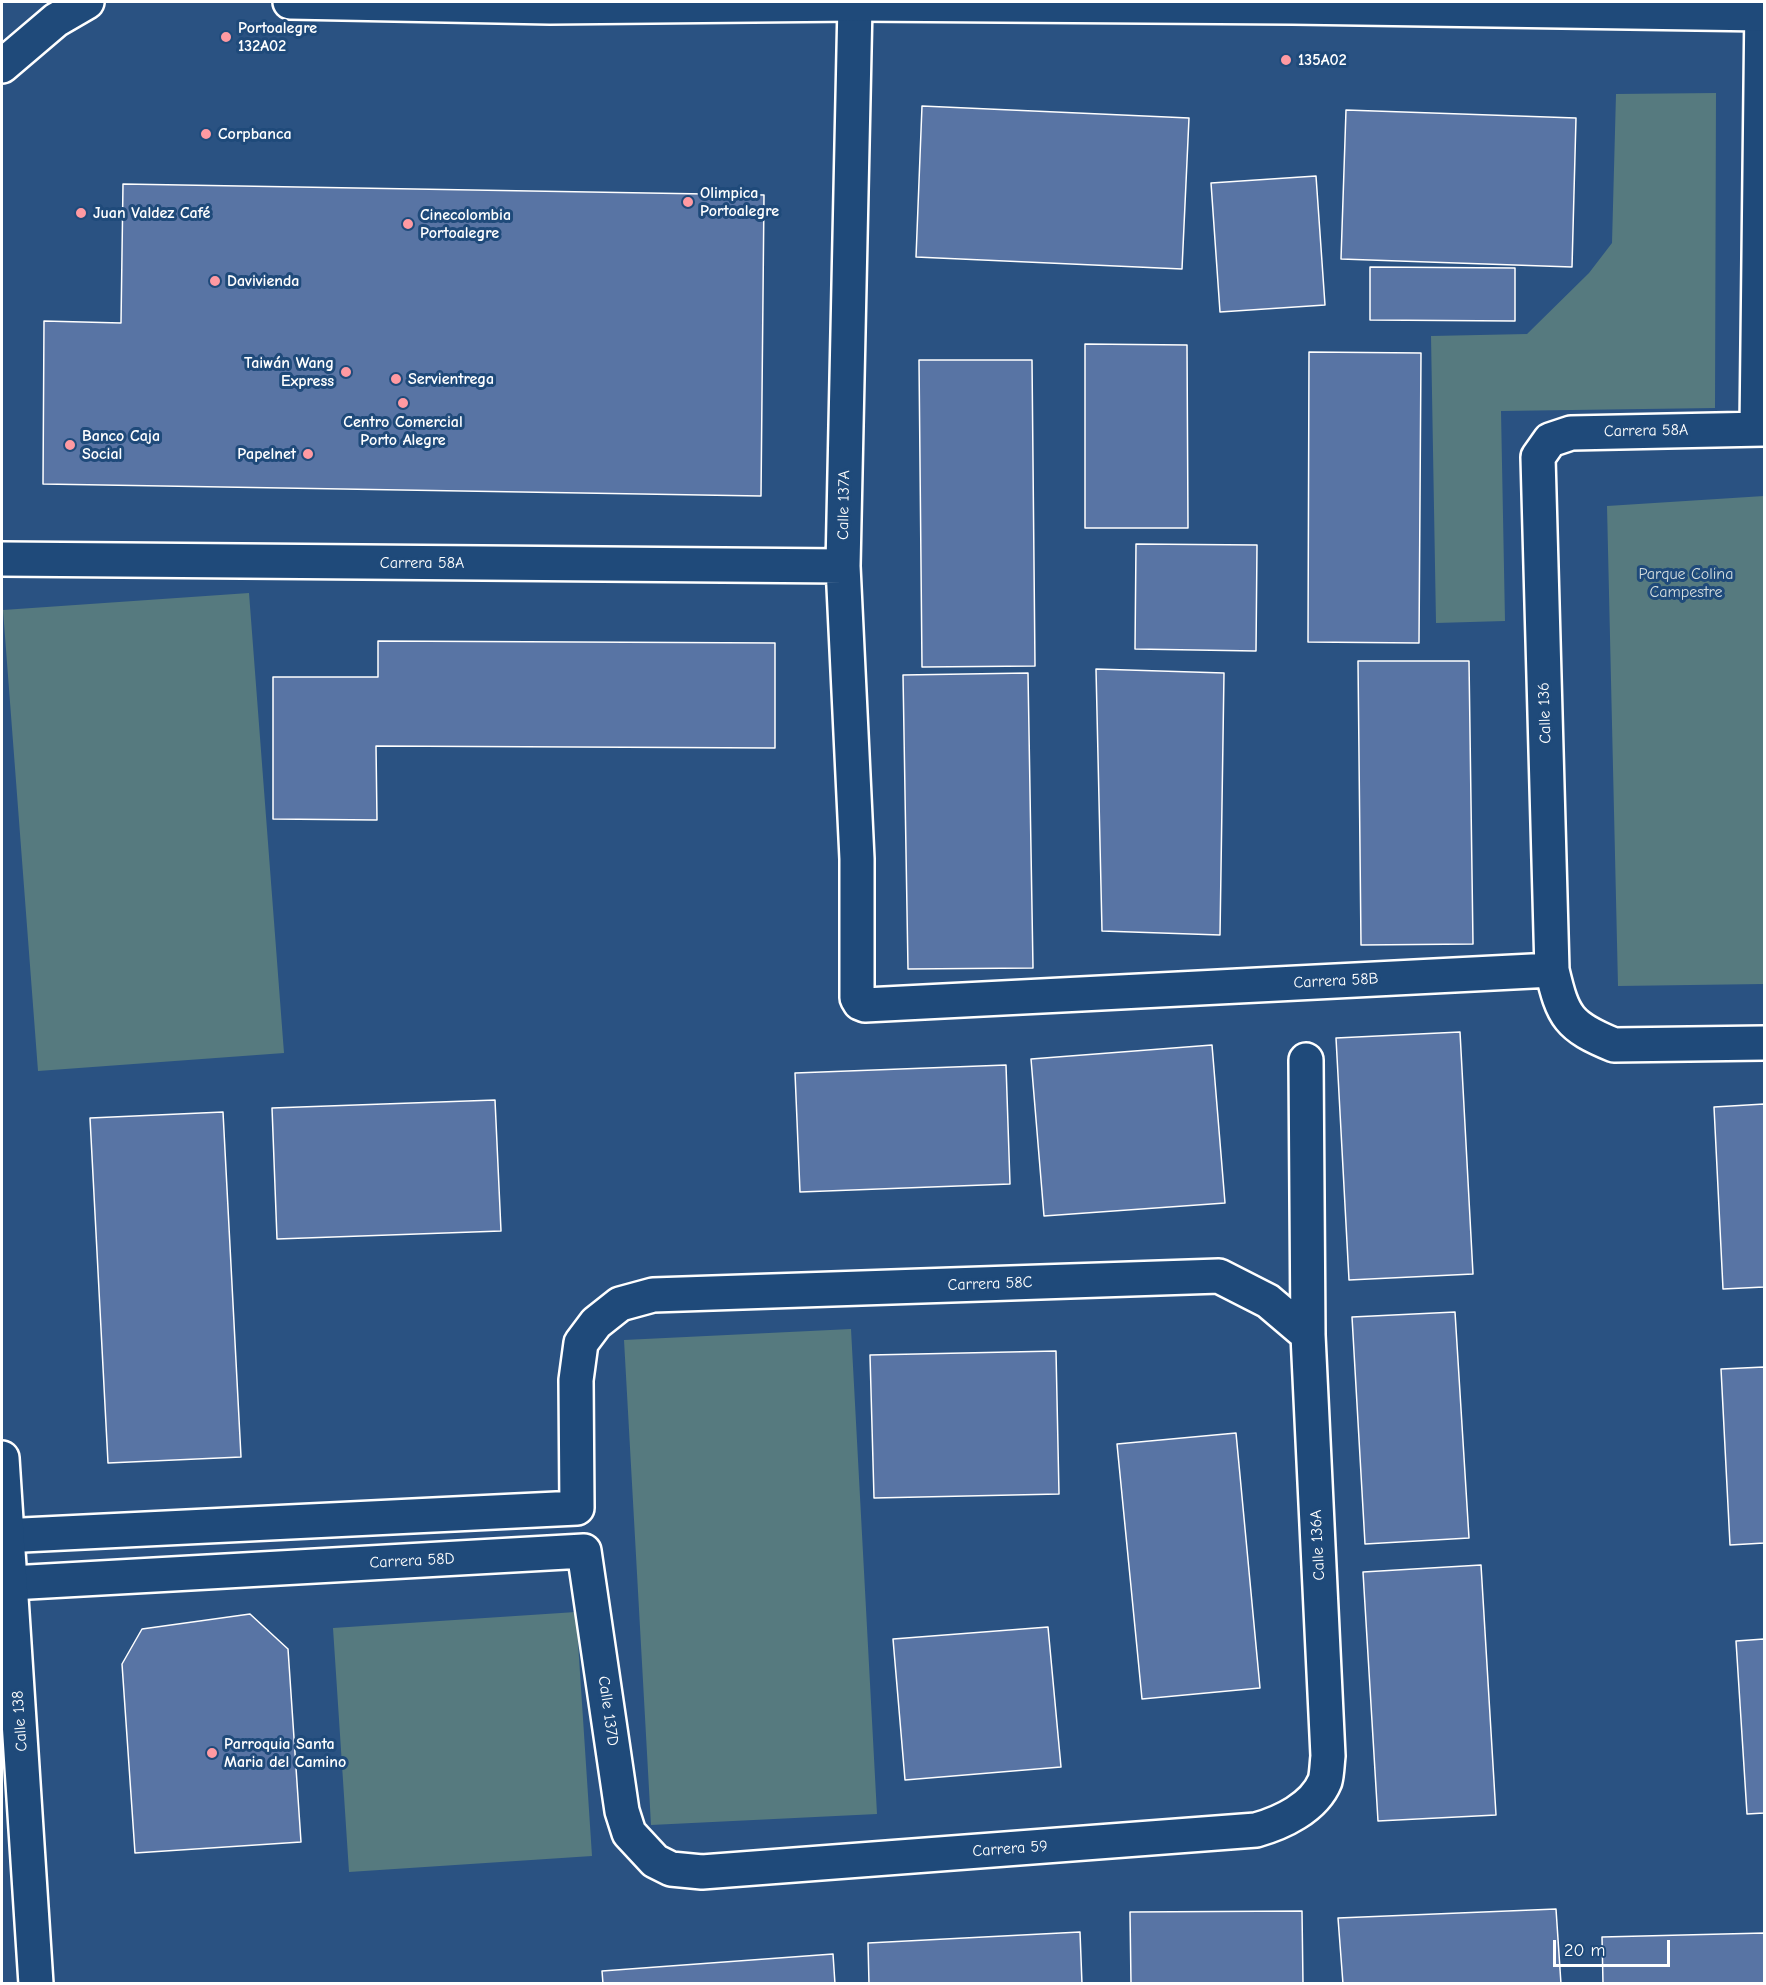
<!DOCTYPE html>
<meta charset="utf-8">
<style>
body{margin:0}
#map{position:relative;width:1766px;height:1985px;overflow:hidden;background:#2a5282;font-family:"Comic Neue",sans-serif}
canvas{display:block}
.frame{position:absolute;inset:0;border:3px solid #fff;pointer-events:none}
.scale{position:absolute;left:1553px;top:1940px;width:117px;height:27px;box-sizing:border-box;border:3px solid #fff;border-top:0;padding-left:8px;font-size:18px;line-height:21px;white-space:nowrap;color:#fff;-webkit-text-stroke:4px #1f4a7a;paint-order:stroke}
</style>
<div id="map">
<canvas width="1766" height="1985"></canvas>
<div class="frame"></div>
<div class="scale">20 m</div>
</div>
<script>
const ctx = document.querySelector('canvas').getContext('2d');
ctx.lineJoin = 'round';
function fill(path, color) { ctx.fillStyle = color; ctx.fill(path, 'evenodd'); }
function stroke(path, color, width, dash) { ctx.strokeStyle = color; ctx.lineWidth = width; ctx.lineCap = dash ? 'butt' : 'round'; ctx.setLineDash(dash || []); ctx.stroke(path); }
function drawText(font, color, halo, rows, align = 'center') {
  ctx.font = font + ' "Comic Neue",sans-serif'; ctx.lineWidth = 6; ctx.setLineDash([]); ctx.textBaseline = 'middle'; ctx.strokeStyle = halo; ctx.fillStyle = color; for (const [text, x, y, turn = 0] of rows) {
    ctx.save(); ctx.translate(x, y); ctx.rotate((+turn || 0) * Math.PI / 180); ctx.textAlign = isNaN(turn) ? turn : align; if (halo) ctx.strokeText(text, 0, 0); ctx.fillText(text, 0, 0); ctx.restore();
  }
}
fill(new Path2D(`
 M 1716,93 L 1715,408 L 1501,411 L 1505,621 L 1436,623 L 1431,336 L 1527,334 L 1589,273 L 1612,243 L 1616,94 Z
 M 1764,496 L 1764,984 L 1618,986 L 1607,506 Z
 M 249,593 L 284,1053 L 38,1071 L 3,610 Z
 M 851,1329 L 877,1814 L 651,1825 L 624,1340 Z
 M 576,1612 L 592,1856 L 349,1872 L 333,1628 Z`), '#567a7f');
const building = new Path2D(`
 M 922,106 L 1189,118 L 1182,269 L 916,257 Z
 M 1346,110 L 1576,118 L 1572,267 L 1341,259 Z
 M 1316,176 L 1325,305 L 1220,312 L 1211,183 Z
 M 123,184 L 764,195 L 761,496 L 43,484 L 44,321 L 121,323 Z
 M 1370,267 L 1515,268 L 1515,321 L 1370,320 Z
 M 1085,344 L 1187,345 L 1188,528 L 1085,528 Z
 M 1309,352 L 1421,353 L 1419,643 L 1308,642 Z
 M 919,360 L 1032,360 L 1035,666 L 922,667 Z
 M 1136,544 L 1257,545 L 1256,651 L 1135,649 Z
 M 378,641 L 775,643 L 775,748 L 376,746 L 377,820 L 273,819 L 273,677 L 378,677 Z
 M 1358,661 L 1469,661 L 1473,944 L 1361,945 Z
 M 1096,669 L 1224,673 L 1220,935 L 1102,931 Z
 M 1028,673 L 1033,968 L 908,969 L 903,675 Z
 M 1460,1032 L 1473,1274 L 1349,1280 L 1336,1038 Z
 M 1212,1045 L 1225,1203 L 1044,1216 L 1031,1059 Z
 M 1006,1065 L 1010,1184 L 800,1192 L 795,1073 Z
 M 495,1100 L 501,1231 L 277,1239 L 272,1108 Z
 M 1764,1104 L 1764,1287 L 1723,1289 L 1714,1107 Z
 M 223,1112 L 241,1457 L 108,1463 L 90,1118 Z
 M 1455,1312 L 1469,1538 L 1365,1544 L 1352,1317 Z
 M 1056,1351 L 1059,1494 L 874,1498 L 870,1355 Z
 M 1764,1367 L 1764,1543 L 1730,1545 L 1721,1369 Z
 M 1236,1433 L 1260,1688 L 1142,1699 L 1117,1444 Z
 M 1481,1565 L 1496,1815 L 1378,1821 L 1363,1572 Z
 M 250,1614 L 288,1649 L 301,1842 L 135,1853 L 122,1664 L 142,1629 Z
 M 1048,1627 L 1061,1767 L 905,1780 L 893,1639 Z
 M 1764,1639 L 1764,1813 L 1747,1814 L 1736,1641 Z
 M 1556,1909 L 1561,1984 L 1343,1984 L 1338,1918 Z
 M 1302,1911 L 1303,1984 L 1131,1984 L 1130,1912 Z
 M 1080,1932 L 1082,1984 L 869,1984 L 868,1943 Z
 M 1764,1933 L 1764,1984 L 1603,1984 L 1602,1937 Z
 M 833,1954 L 835,1984 L 603,1984 L 602,1971 Z`);
fill(building, '#5874a4');
stroke(building, '#fff', 1.5);
const minor = new Path2D(`
 M 857,2 L 855,4 L 843,566 L 857,859 L 857,998 L 860,1003 L 865,1005 L 1552,970
 M 1757,429 L 1762,2
 M 1764,429 L 1571,433 L 1550,440 L 1538,457 L 1552,970 C 1563,1017 1568,1026 1614,1045 L 1764,1043
 M 2,559 L 843,566
 M 2,1536 L 577,1508 L 576,1380 L 581,1343 L 596,1323 L 620,1304 L 653,1295 L 1219,1276 L 1268,1301 L 1308,1335
 M 11,1583 L 584,1551 L 622,1811 L 629,1833 L 655,1861 L 671,1869 L 702,1872 L 1256,1830 C 1281,1823 1314,1808 1325,1781 C 1327,1774 1327,1764 1328,1756 L 1308,1335 L 1306,1060`);
const major = new Path2D(`
 M 290,2 L 550,7 L 855,4 L 1292,7 L 1764,14
 M 2,66 L 56,20 L 87,2
 M 2,1458 L 36,1984`);
stroke(minor, '#fff', 38);
stroke(major, '#fff', 38);
stroke(minor, '#1f4a7a', 33);
stroke(major, '#1f4a7a', 33);
for (const [x, y, r, color] of [
 [226,37,6,"#ff9aa2"],
 [1286,60,6,"#ff9aa2"],
 [206,134,6,"#ff9aa2"],
 [688,202,6,"#ff9aa2"],
 [81,213,6,"#ff9aa2"],
 [408,224,6,"#ff9aa2"],
 [215,281,6,"#ff9aa2"],
 [346,372,6,"#ff9aa2"],
 [396,379,6,"#ff9aa2"],
 [403,403,6,"#ff9aa2"],
 [70,445,6,"#ff9aa2"],
 [308,454,6,"#ff9aa2"],
 [212,1753,6,"#ff9aa2"]
]) { const dot = new Path2D(); dot.arc(x, y, r, 0, 2 * Math.PI); ctx.fillStyle = color; ctx.fill(dot); stroke(dot, '#1f4a7a', 2); }
drawText('bold 16px', '#fff', '#1f4a7a', [
 ["Portoalegre",238,28],
 ["132A02",238,46],
 ["135A02",1298,60],
 ["Corpbanca",218,134],
 ["Olimpica",700,193],
 ["Portoalegre",700,211],
 ["Juan Valdez Café",93,213],
 ["Cinecolombia",420,215],
 ["Portoalegre",420,233],
 ["Davivienda",227,281],
 ["Taiwán Wang",334,363,"right"],
 ["Express",334,381,"right"],
 ["Servientrega",408,379],
 ["Centro Comercial",403,422,"center"],
 ["Porto Alegre",403,440,"center"],
 ["Banco Caja",82,436],
 ["Social",82,454],
 ["Papelnet",296,454,"right"],
 ["Parroquia Santa",224,1744],
 ["Maria del Camino",224,1762]
], 'left');
drawText('16px', '#fff', '#1f4a7a', [
 ["Carrera 58A",1646,431,-1],
 ["Calle 137A",844,505,-89],
 ["Carrera 58A",422,563],
 ["Calle 136",1545,713,-92],
 ["Carrera 58B",1336,981,-3],
 ["Carrera 58C",990,1284,-2],
 ["Calle 136A",1318,1545,-93],
 ["Carrera 58D",412,1561,-3],
 ["Calle 137D",608,1711,82],
 ["Calle 138",20,1721,-94],
 ["Carrera 59",1010,1849,-4]
]);
drawText('16px', '#d5dedf', '#1f4a7a', [
 ["Parque Colina",1686,574],
 ["Campestre",1686,592]
]);
</script>
